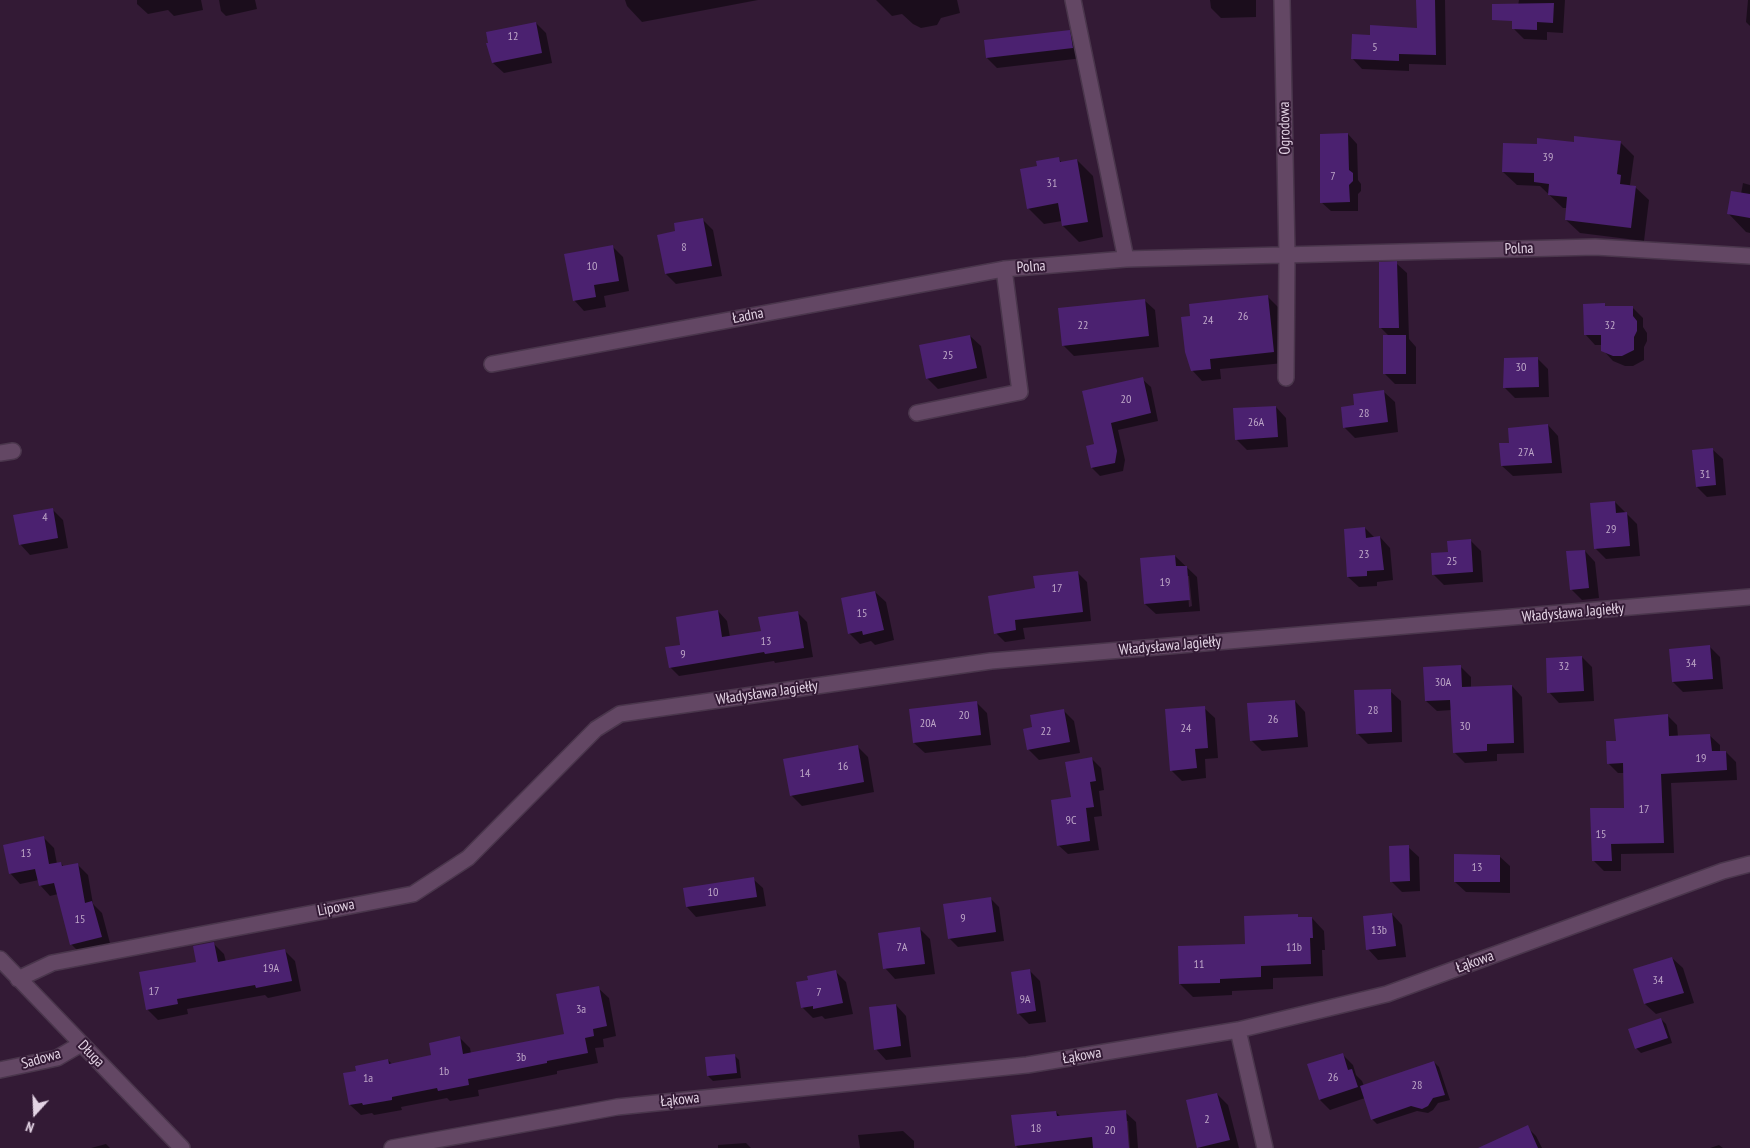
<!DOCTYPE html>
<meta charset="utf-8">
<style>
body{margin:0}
#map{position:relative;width:1750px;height:1148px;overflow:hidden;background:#331a35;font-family:"PT Sans Narrow",sans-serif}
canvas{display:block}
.north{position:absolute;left:10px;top:1088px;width:50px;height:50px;-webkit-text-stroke:4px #331a35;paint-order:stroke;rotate:200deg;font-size:14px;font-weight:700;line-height:20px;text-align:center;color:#e3d3e4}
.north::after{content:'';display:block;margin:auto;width:18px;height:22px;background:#e3d3e4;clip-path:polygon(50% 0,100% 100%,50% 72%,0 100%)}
</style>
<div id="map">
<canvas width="1750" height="1148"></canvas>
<div class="north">N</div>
</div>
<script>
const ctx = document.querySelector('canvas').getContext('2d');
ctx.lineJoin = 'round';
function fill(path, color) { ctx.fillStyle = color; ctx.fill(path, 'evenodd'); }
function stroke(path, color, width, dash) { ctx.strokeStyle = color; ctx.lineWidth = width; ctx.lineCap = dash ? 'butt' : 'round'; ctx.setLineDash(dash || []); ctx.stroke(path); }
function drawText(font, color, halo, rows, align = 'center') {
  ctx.font = font + ' "PT Sans Narrow",sans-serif'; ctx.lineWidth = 4; ctx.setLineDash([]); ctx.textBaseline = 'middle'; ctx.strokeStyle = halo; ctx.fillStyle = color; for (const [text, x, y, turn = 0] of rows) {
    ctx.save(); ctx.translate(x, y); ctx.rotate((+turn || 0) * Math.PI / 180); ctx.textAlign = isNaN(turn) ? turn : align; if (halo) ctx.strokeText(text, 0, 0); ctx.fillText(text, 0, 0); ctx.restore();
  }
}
fill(new Path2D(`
 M 137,0 L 201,0 L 203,10 L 174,16 L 168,10 L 148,14 L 137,4 Z
 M 219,0 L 255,0 L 257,9 L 226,16 L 221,11 Z
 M 625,0 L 758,0 L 642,22 L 627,6 Z
 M 876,0 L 957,0 L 960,13 L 941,18 L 937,25 L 921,28 L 913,24 L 902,14 L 892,16 Z
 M 1210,0 L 1256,0 L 1256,17 L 1221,18 L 1211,8 Z
 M 1417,0 L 1445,0 L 1446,65 L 1409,64 L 1409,71 L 1362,69 L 1352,58 L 1371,37 L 1418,29 Z
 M 1519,0 L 1565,0 L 1563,33 L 1547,32 L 1547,40 L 1524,39 L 1514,29 Z
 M 1748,0 L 1750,0 L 1750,26 L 1746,22 Z
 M 536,23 L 546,33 L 552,63 L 504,73 L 493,63 Z
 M 1069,31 L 1080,42 L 1083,58 L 997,68 L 987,58 L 985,41 Z
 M 1348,134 L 1357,144 L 1358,180 L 1361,184 L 1361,191 L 1358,194 L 1358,211 L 1331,211 L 1321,202 Z
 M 1620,142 L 1634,156 L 1630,185 L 1635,187 L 1649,200 L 1644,241 L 1580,233 L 1566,220 L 1567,208 L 1563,208 L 1540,186 L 1517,185 L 1503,172 L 1538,145 Z
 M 1059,159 L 1062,163 L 1077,160 L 1093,176 L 1103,237 L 1079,242 L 1063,226 L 1062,221 L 1044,224 L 1028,208 L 1039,167 Z
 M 1743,183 L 1750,185 L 1750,233 L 1746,232 L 1728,213 L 1741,194 Z
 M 702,219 L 713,230 L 722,276 L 676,284 L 666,274 Z
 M 612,246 L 623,257 L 629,291 L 604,296 L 606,307 L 584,311 L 574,300 Z
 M 1396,263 L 1407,273 L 1409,339 L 1416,347 L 1416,384 L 1395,384 L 1385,374 L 1389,336 L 1380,327 Z
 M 1267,296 L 1278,307 L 1284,363 L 1220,369 L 1221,379 L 1202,381 L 1192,370 Z
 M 1144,300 L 1155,310 L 1159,347 L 1074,356 L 1063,345 Z
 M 1604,304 L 1607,308 L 1632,307 L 1643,318 L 1643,327 L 1647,333 L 1647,341 L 1644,347 L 1644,360 L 1633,366 L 1625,366 L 1613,361 L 1603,350 L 1602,345 L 1595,345 L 1585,334 Z
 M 970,336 L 981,346 L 987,378 L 938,389 L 927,378 Z
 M 1537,358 L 1548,369 L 1549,397 L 1515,398 L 1505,388 Z
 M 1142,379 L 1151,387 L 1158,421 L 1118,430 L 1125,460 L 1123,471 L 1100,476 L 1092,468 L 1096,445 L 1083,392 Z
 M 1384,392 L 1395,402 L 1398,432 L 1355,438 L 1344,427 L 1356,406 Z
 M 1276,407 L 1286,418 L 1288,447 L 1247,450 L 1236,439 Z
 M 1548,425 L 1558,436 L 1562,473 L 1513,476 L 1502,466 Z
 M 1712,449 L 1723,459 L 1726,495 L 1707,497 L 1697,487 Z
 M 1615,502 L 1637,524 L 1640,556 L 1606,559 L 1596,549 Z
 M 52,509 L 63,520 L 68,548 L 30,555 L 20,544 Z
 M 1365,528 L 1375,538 L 1380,537 L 1390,548 L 1393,580 L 1377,582 L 1377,586 L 1359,587 L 1348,577 Z
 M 1471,541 L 1481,551 L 1483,582 L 1444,585 L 1433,574 L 1449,553 Z
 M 1585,551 L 1595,562 L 1599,598 L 1582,600 L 1571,589 Z
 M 1175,556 L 1197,577 L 1200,611 L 1156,614 L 1145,604 ZM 1187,576 L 1189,576 L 1192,606 L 1189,607 Z
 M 1078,573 L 1087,582 L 1091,621 L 1023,628 L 1025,639 L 1005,642 L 996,633 L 1036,589 Z
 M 875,592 L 886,602 L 894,640 L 875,645 L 871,641 L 860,644 L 849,633 Z
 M 718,611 L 727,621 L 730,637 L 762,632 L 797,612 L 807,622 L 813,657 L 775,663 L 774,661 L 679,676 L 670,667 Z
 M 1710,647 L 1720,657 L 1723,689 L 1683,692 L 1673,682 Z
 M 1582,657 L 1592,667 L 1594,701 L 1559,703 L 1549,692 Z
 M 1460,666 L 1471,677 L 1471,688 L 1512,686 L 1522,697 L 1524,753 L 1497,754 L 1497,761 L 1465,763 L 1454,752 L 1452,710 L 1437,711 L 1426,701 Z
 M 1390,691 L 1401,701 L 1402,742 L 1368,744 L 1357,733 Z
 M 1295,701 L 1305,712 L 1308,747 L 1262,751 L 1251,740 Z
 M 976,702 L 987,713 L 991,745 L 925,753 L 914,743 Z
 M 1204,708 L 1215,718 L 1218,758 L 1205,759 L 1206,778 L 1182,781 L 1171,770 Z
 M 1064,711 L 1074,721 L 1080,753 L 1039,760 L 1028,749 L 1033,728 Z
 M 1667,715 L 1677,725 L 1678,737 L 1709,735 L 1720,745 L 1720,752 L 1726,752 L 1736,762 L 1737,780 L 1671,783 L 1674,853 L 1621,854 L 1621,871 L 1604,871 L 1594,861 L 1626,809 L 1625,773 L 1618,773 L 1608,763 L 1617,742 Z
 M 857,746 L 868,757 L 874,792 L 802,806 L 791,795 Z
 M 1092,759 L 1101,768 L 1104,790 L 1099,791 L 1102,816 L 1094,817 L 1099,850 L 1068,854 L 1058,845 L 1072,798 Z
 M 44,838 L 54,848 L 57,864 L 61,863 L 64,867 L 77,864 L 88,875 L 93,904 L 102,913 L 111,947 L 82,955 L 71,944 L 58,894 L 50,896 L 40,885 L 39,880 L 20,884 L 10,873 Z
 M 1408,847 L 1419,857 L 1420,891 L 1402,892 L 1391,881 Z
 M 1499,856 L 1510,866 L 1510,893 L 1466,892 L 1455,882 Z
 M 753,879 L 763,888 L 766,906 L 696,917 L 687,907 Z
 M 990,898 L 999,907 L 1004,941 L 958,947 L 949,938 Z
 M 1392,914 L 1402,925 L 1406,957 L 1378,960 L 1368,949 Z
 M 1297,916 L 1300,919 L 1312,918 L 1324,931 L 1325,950 L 1322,950 L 1323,976 L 1273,978 L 1273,989 L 1232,991 L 1232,995 L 1193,997 L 1180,984 Z
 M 919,928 L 930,939 L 935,974 L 895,979 L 885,968 Z
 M 214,944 L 224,954 L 226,962 L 285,951 L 295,961 L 301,991 L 268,998 L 265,995 L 187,1009 L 188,1014 L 158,1020 L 147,1009 L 197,963 Z
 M 1672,958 L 1683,968 L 1694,1003 L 1656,1014 L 1645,1004 Z
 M 1030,971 L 1040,981 L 1046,1022 L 1029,1024 L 1018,1013 Z
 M 836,972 L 846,982 L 853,1014 L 825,1019 L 822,1016 L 813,1018 L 802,1007 Z
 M 598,988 L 609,998 L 616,1036 L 603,1039 L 604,1047 L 595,1048 L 598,1063 L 557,1071 L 557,1074 L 478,1090 L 479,1096 L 450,1101 L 447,1098 L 401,1107 L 402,1110 L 374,1115 L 372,1113 L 361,1115 L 350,1105 L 357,1072 L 388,1060 L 392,1064 L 433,1056 L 460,1038 L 470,1048 L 471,1054 L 566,1035 Z
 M 896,1005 L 906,1016 L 911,1057 L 886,1060 L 876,1049 Z
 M 1661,1019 L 1666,1024 L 1672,1043 L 1641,1053 L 1636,1048 Z
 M 1342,1054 L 1353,1065 L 1356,1075 L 1362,1081 L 1364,1086 L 1434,1062 L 1439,1067 L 1450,1100 L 1438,1103 L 1433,1110 L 1428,1113 L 1417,1111 L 1377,1124 L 1372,1119 L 1365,1098 L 1330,1110 L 1320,1100 Z
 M 734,1055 L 739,1060 L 741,1078 L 713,1081 L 708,1076 Z
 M 1217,1094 L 1228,1105 L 1239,1148 L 1198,1148 L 1187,1101 Z
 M 1056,1112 L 1061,1117 L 1125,1112 L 1136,1122 L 1138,1148 L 1130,1148 L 1128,1121 L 1126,1121 L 1128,1148 L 1018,1148 L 1016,1146 Z
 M 1527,1127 L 1536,1136 L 1542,1148 L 1507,1148 Z
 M 903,1131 L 914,1141 L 914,1148 L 860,1148 L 858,1135 Z
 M 746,1143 L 751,1148 L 718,1148 L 718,1145 Z
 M 106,1144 L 110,1148 L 91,1148 Z
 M 1719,1145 L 1723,1148 L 1710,1148 Z`), '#0007');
fill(new Path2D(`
 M 1416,0 L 1435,0 L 1436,55 L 1399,54 L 1399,61 L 1351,59 L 1352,34 L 1370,35 L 1370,25 L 1417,28 Z
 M 1554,3 L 1553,23 L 1537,22 L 1537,30 L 1512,29 L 1512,21 L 1492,20 L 1492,4 Z
 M 536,22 L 542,53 L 492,63 L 486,43 L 488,43 L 486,32 Z
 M 1070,30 L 1073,48 L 986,58 L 984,40 Z
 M 1348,133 L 1349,170 L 1353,173 L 1353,181 L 1349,185 L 1350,202 L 1320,203 L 1320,134 Z
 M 1574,136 L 1621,141 L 1617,174 L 1621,175 L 1620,184 L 1636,186 L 1631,228 L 1565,220 L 1567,197 L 1548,195 L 1549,184 L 1534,182 L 1534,173 L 1502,172 L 1503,143 L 1537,144 L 1537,138 L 1574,142 Z
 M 1059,157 L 1060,162 L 1077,159 L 1088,222 L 1062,226 L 1058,203 L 1027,209 L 1020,169 L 1037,166 L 1036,161 Z
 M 1731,191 L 1750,194 L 1750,218 L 1727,214 Z
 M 703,218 L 712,266 L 665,274 L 657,235 L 675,231 L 674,223 Z
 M 613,245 L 619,281 L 594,285 L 596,297 L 573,301 L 564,254 Z
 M 1397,261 L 1399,328 L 1379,328 L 1379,262 Z
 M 1268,295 L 1274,352 L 1210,359 L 1211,369 L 1191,371 L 1185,352 L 1181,317 L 1190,316 L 1189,304 Z
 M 1145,299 L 1149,336 L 1062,346 L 1058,308 Z
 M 1605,303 L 1605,306 L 1633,306 L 1633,316 L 1637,321 L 1637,331 L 1634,337 L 1634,350 L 1622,356 L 1613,356 L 1601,351 L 1601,335 L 1584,335 L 1583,304 Z
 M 970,335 L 977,368 L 926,379 L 919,345 Z
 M 1383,335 L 1406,335 L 1406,374 L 1383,374 Z
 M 1538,357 L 1539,387 L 1503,388 L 1504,358 Z
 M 1143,377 L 1151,413 L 1111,423 L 1117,451 L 1115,463 L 1091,468 L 1086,446 L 1094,444 L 1082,391 Z
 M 1384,390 L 1388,422 L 1343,428 L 1341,407 L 1354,405 L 1353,394 Z
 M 1276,406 L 1278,437 L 1235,440 L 1233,408 Z
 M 1548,424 L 1552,463 L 1501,466 L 1499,443 L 1509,443 L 1508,428 Z
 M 1713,448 L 1716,485 L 1696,487 L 1692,450 Z
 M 1615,501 L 1616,513 L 1627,512 L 1630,546 L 1594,549 L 1590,503 Z
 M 53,508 L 58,538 L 19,545 L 13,515 Z
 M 1365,527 L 1366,538 L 1380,536 L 1384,570 L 1367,571 L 1367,576 L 1347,577 L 1344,529 Z
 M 1471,539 L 1473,572 L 1432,575 L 1431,553 L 1448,552 L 1447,541 Z
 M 1585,550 L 1589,588 L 1570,590 L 1566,551 Z
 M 1175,555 L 1176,566 L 1187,566 L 1190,600 L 1144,604 L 1140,558 Z
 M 1078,571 L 1083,612 L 1015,620 L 1016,630 L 994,634 L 988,596 L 1035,588 L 1033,576 Z
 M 875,591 L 884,630 L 863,635 L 862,631 L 848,634 L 841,598 Z
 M 718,610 L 722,637 L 761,631 L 758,617 L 798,611 L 804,648 L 765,654 L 764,652 L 669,668 L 665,647 L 680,645 L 676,617 Z
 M 1710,645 L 1713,679 L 1672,682 L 1669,649 Z
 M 1582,656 L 1584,691 L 1547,693 L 1546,658 Z
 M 1461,665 L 1462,687 L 1512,685 L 1514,743 L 1487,744 L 1487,751 L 1453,753 L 1450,700 L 1425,701 L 1423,667 Z
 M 1391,689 L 1392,732 L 1356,734 L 1354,690 Z
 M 1295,700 L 1298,737 L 1250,741 L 1247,703 Z
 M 977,701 L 981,735 L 913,743 L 909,709 Z
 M 1205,706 L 1208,748 L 1195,749 L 1197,768 L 1170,771 L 1165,709 Z
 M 1064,709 L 1070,742 L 1027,750 L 1023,729 L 1032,727 L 1030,715 Z
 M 1668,714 L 1669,736 L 1710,734 L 1712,751 L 1726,751 L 1727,770 L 1661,774 L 1664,843 L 1611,844 L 1612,861 L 1592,861 L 1590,808 L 1624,808 L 1623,763 L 1607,764 L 1606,741 L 1616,741 L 1614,719 Z
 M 858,745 L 864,782 L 790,796 L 783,759 Z
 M 1092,757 L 1096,781 L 1090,782 L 1094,807 L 1086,808 L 1090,841 L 1057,846 L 1051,800 L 1071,797 L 1065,762 Z
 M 44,836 L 49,864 L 61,862 L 62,866 L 78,863 L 85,903 L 92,901 L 102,937 L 70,945 L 54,883 L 39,886 L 35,869 L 9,874 L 3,845 Z
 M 1409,845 L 1410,881 L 1390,882 L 1389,846 Z
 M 1454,854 L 1500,855 L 1500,882 L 1454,882 Z
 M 754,877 L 757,897 L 686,907 L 683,888 Z
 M 991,897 L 996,932 L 948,939 L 943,904 Z
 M 1392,913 L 1396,946 L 1366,950 L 1363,916 Z
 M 1298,914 L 1298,917 L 1312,917 L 1313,938 L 1310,938 L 1311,964 L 1261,966 L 1261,977 L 1220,979 L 1220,983 L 1179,984 L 1178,946 L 1245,944 L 1244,916 Z
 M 920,927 L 925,964 L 883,969 L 878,933 Z
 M 214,942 L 218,962 L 285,949 L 292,981 L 256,988 L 255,985 L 177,999 L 178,1004 L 146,1010 L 139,972 L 196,962 L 193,946 Z
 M 1672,957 L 1684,993 L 1644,1004 L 1633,969 Z
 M 1030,969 L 1036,1011 L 1017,1014 L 1011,972 Z
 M 836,970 L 843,1003 L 813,1009 L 813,1006 L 801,1008 L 796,982 L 808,980 L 807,976 Z
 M 599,986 L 607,1026 L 593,1029 L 594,1036 L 585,1038 L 588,1053 L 547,1061 L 547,1063 L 468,1079 L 469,1085 L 438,1091 L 437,1088 L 392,1097 L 392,1100 L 363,1105 L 362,1103 L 349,1105 L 343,1073 L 356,1071 L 355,1066 L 388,1059 L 389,1064 L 431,1055 L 429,1043 L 460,1036 L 463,1054 L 564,1034 L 556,994 Z
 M 896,1004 L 901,1046 L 874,1050 L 869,1007 Z
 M 1661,1018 L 1668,1038 L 1635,1049 L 1628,1029 Z
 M 1343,1053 L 1348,1070 L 1352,1069 L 1358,1087 L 1319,1100 L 1307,1064 Z
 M 735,1054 L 737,1073 L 707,1076 L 705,1057 Z
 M 1434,1061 L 1445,1095 L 1433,1098 L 1428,1106 L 1422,1109 L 1411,1106 L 1371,1120 L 1360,1086 Z
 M 1217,1093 L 1230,1140 L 1197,1148 L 1186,1100 Z
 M 1126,1110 L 1129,1148 L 1093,1148 L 1092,1137 L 1015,1146 L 1011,1115 L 1056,1111 L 1057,1116 Z
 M 1528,1125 L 1538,1148 L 1478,1148 Z`), '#4b2170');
const minor = new Path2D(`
 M 1073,0 L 1126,259
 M 1282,0 L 1287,255 L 1286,378
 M 492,364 L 1004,269
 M 917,413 L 1020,392 L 1004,269 L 1126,259 L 1595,247 L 1750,256
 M 0,453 L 13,451
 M 0,959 L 182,1148
 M 18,979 L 52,963 L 413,894 L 468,858 L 596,729 L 620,714 L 991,661 L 1750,597
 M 1238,1030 L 1265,1148
 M 0,1070 L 57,1058 L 81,1044
 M 392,1148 L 617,1107 L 1027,1065 L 1238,1030 L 1387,994 L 1723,871 L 1750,864`);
stroke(minor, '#4a364c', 18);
stroke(minor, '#634764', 15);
drawText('12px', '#bda6c7', null, [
 ["12",513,37],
 ["5",1375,48],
 ["39",1548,158],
 ["7",1333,177],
 ["31",1052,184],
 ["8",684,248],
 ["10",592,267],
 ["26",1243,317],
 ["24",1208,321],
 ["22",1083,326],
 ["32",1610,326],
 ["25",948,356],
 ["30",1521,368],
 ["20",1126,400],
 ["28",1364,414],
 ["26A",1256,423],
 ["27A",1526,453],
 ["31",1705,475],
 ["4",45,518],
 ["29",1611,530],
 ["23",1364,555],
 ["25",1452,562],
 ["19",1165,583],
 ["17",1057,589],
 ["15",862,614],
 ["13",766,642],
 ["9",683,655],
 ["34",1691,664],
 ["32",1564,667],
 ["30A",1443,683],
 ["28",1373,711],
 ["20",964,716],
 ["26",1273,720],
 ["20A",928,724],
 ["30",1465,727],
 ["24",1186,729],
 ["22",1046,732],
 ["19",1701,759],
 ["16",843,767],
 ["14",805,774],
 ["17",1644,810],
 ["9C",1071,821],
 ["15",1601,835],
 ["13",26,854],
 ["13",1477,868],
 ["10",713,893],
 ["9",963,919],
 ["15",80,920],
 ["13b",1379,931],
 ["7A",902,948],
 ["11b",1294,948],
 ["11",1199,965],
 ["19A",271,969],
 ["34",1658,981],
 ["17",154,992],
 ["7",819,993],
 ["9A",1025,1000],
 ["3a",581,1010],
 ["3b",521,1058],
 ["1b",444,1072],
 ["26",1333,1078],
 ["1a",368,1079],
 ["28",1417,1086],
 ["2",1207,1120],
 ["18",1036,1129],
 ["20",1110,1131]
]);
drawText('15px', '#e3d3e4', '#331a35', [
 ["Ogrodowa",1285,128,-91],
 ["Polna",1519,249,-2],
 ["Polna",1031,267,-4],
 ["Ładna",748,316,-11],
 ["Władysława Jagiełły",1573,613,-5],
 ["Władysława Jagiełły",1170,646,-5],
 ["Władysława Jagiełły",767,693,-8],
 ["Lipowa",336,908,-11],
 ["Łąkowa",1475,962,-20],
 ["Długa",91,1054,46],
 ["Łąkowa",1082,1056,-10],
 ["Sadowa",41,1059,-16],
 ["Łąkowa",680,1100,-6]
]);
</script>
